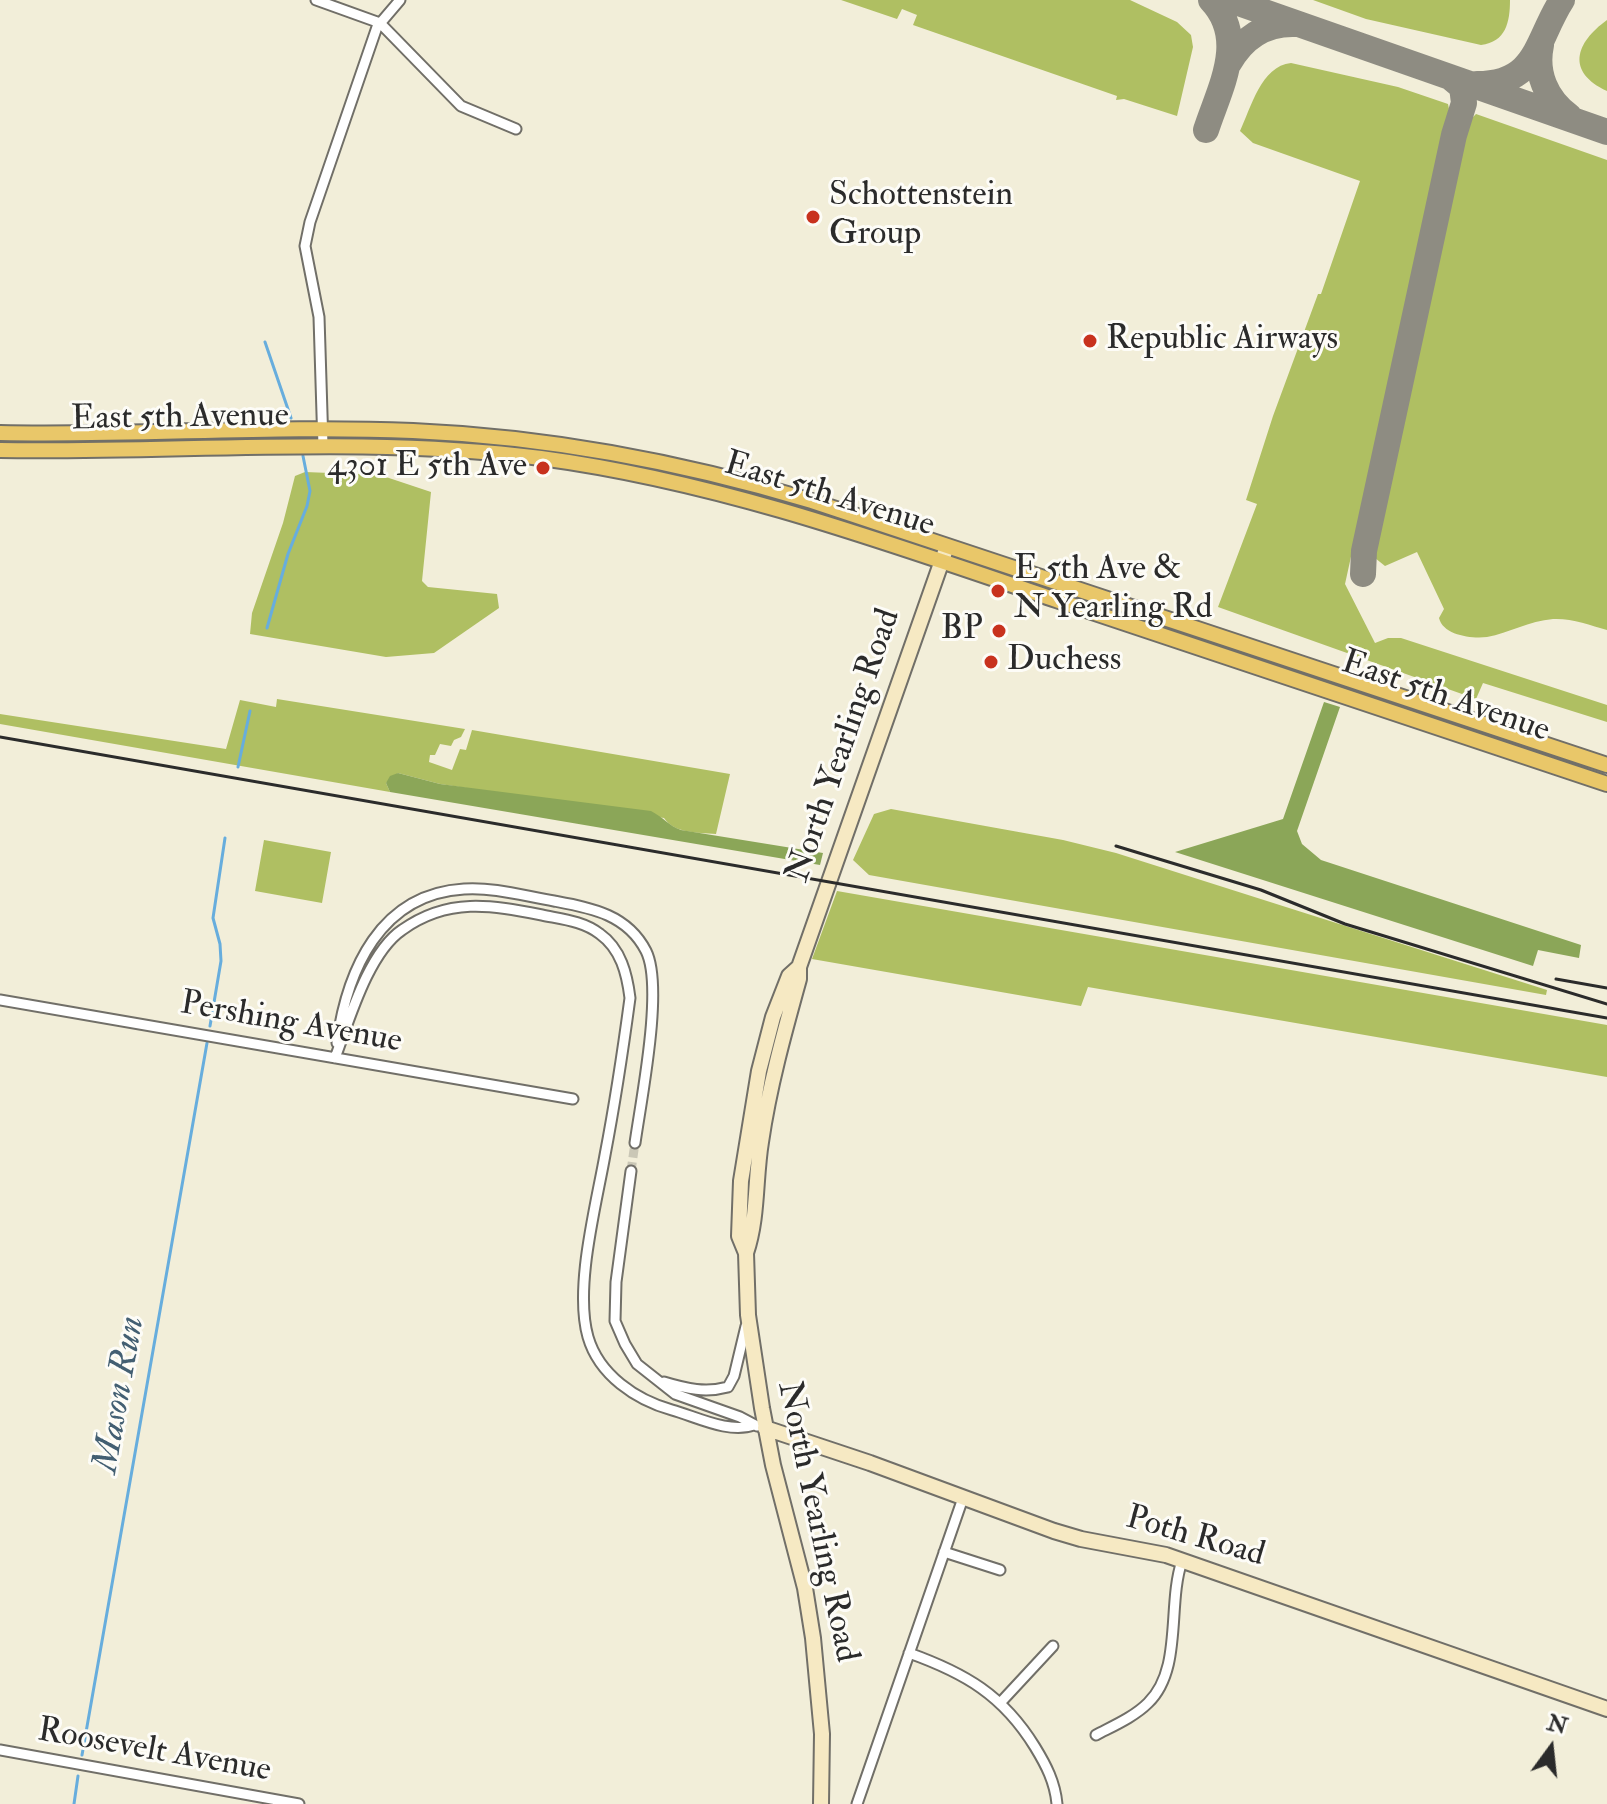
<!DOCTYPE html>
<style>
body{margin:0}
#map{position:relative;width:1607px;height:1804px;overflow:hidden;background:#f2eed9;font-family:"IM FELL Double Pica",serif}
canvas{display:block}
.north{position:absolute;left:1511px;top:1708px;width:80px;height:80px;-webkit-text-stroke:6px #fdfcf7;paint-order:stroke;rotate:15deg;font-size:22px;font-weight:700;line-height:32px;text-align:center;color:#2b2b2b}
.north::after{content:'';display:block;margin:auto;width:28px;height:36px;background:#2b2b2b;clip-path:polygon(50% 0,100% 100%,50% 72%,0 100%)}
</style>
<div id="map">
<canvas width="1607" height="1804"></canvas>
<div class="north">N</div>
</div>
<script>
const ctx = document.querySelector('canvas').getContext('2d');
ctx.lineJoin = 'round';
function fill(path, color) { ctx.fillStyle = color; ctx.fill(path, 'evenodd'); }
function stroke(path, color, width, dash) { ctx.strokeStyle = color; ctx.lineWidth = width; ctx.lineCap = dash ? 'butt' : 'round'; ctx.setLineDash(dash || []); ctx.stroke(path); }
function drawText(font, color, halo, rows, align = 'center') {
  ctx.font = font + ' "IM FELL Double Pica",serif'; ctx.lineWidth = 6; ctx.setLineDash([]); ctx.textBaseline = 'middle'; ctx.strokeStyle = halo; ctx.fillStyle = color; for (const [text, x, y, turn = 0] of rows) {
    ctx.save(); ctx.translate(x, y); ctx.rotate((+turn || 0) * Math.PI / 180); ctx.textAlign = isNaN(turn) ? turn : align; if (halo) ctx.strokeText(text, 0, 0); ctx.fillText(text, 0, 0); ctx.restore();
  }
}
fill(new Path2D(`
 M 841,0 L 1130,0 L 1177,22 L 1191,35 L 1193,47 L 1177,116 L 1124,99 L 1116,100 L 1117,96 L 913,25 L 917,15 L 902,9 L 897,19 Z
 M 1313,0 L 1510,0 C 1510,22 1506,42 1481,45 L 1366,19 Z
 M 1607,20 L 1607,91 C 1566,72 1575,43 1607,20 Z
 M 1291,63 L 1398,87 L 1448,104 L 1449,109 L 1345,584 L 1375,643 L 1388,638 L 1401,638 L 1607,705 L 1607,722 L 1483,683 L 1476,699 L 1218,607 L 1257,504 L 1246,500 L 1273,416 L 1318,294 L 1321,294 L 1360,181 L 1253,143 L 1240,131 C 1251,108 1261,66 1291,63 Z
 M 1476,114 L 1607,160 L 1607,630 C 1590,625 1571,618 1553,619 C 1529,621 1509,633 1487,637 C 1471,639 1443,635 1439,618 L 1444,609 L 1417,552 L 1385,566 L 1375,558 L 1462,154 L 1469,121 Z
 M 305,472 L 380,475 L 431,492 L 422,581 L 428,587 L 497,594 L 499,608 L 434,653 L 386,657 L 250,634 L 252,613 L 283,523 L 295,476 Z
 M 277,699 L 465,729 L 461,737 L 454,740 L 451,746 L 440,744 L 435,755 L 430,755 L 429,762 L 452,770 L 460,749 L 466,750 L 472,730 L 730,774 L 716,834 C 697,832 675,834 664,818 L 440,784 L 398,773 L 386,783 L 390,792 L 0,724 L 0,714 L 226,749 L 240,700 L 276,707 Z
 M 891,809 L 1063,840 L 1116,853 L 1547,990 L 1546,995 L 869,875 L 853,860 L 874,814 Z
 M 264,840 L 331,852 L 322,903 L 255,891 Z
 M 837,891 L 1607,1025 L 1607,1077 L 1088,987 L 1081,1006 L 812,959 Z`), '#afbf62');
fill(new Path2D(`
 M 1324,702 L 1340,707 L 1297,831 L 1302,844 L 1321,860 L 1581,945 L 1579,958 L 1538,950 L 1533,966 L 1175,852 L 1283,819 Z
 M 398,773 L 440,784 L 651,811 C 663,817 669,826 681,830 L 823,853 L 820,865 L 390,792 L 386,783 L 390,776 Z`), '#8ba658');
stroke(new Path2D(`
 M 265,342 L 291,418
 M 267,628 L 288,554 L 307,506 L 310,491 L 303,456
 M 238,767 L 250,711
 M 210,1026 L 221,961 L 220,944 L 213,918 L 225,838
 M 82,1755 L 207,1043
 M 74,1804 L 78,1776`), '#67addd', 3);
stroke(new Path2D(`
 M 1230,0 L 1607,132
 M 1541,45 C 1535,73 1546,99 1569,116
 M 1229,63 C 1243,38 1265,23 1295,24
 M 1477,84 C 1538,84 1536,40 1562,0
 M 1206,130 C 1220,87 1248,39 1211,0
 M 1363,574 L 1364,551 L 1454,135 L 1464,103 L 1462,87 L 1450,77`), '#8e8c82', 26);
stroke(new Path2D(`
 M 631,1171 L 635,1143`), '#cac7b6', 9, [9, 4.5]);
const street = new Path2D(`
 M 316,0 L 380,23 L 461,106 L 516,129
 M 323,446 L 319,317 L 305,246 L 310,222 L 377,27 L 400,0
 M 0,1000 L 573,1099
 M 337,1043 C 347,970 380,894 464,889 C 494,887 524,896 554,901 C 591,908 627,914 646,951 C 664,987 641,1100 635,1143
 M 335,1058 C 349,1021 368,953 402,930 C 448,897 491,905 542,915 C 561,919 584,921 600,934 C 621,949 627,974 630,998 C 623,1050 615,1103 605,1155 C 596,1206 574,1288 588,1337 C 599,1375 636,1400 672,1410 C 697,1417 729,1434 754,1425
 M 631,1171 L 616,1282 L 615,1321 L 625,1344 L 637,1364 L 675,1394 L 740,1417 L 757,1426
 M 664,1382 C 687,1389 706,1393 728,1387 L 734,1376 L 746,1326
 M 944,1552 L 1000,1570
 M 909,1653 C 965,1673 1003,1695 1035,1747 C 1046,1765 1055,1782 1057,1804
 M 1001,1702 L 1053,1646
 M 1096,1735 C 1113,1726 1134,1717 1148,1703 C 1183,1669 1167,1605 1182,1561
 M 0,1750 L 299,1804
 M 857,1804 L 963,1498`);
const secondary = new Path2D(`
 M 799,967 L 789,976 L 773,1017 L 759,1071 L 741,1181 L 739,1236 L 746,1253 L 748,1315 L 762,1408 L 773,1465 L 805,1588 L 813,1638 L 822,1734 L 821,1804
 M 746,1253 C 758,1218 755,1178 761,1142 C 769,1087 784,1033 799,979 L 799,967 L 945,552
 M 765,1428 L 870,1463 L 1054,1531 L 1081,1539 L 1166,1555 L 1607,1709`);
const primary = new Path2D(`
 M 0,433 C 137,436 275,425 413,431 C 549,437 682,462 812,501 L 1607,765
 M 0,450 C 180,453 362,435 541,458 C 721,482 891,544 1062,602 C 1244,663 1425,723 1607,784`);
stroke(street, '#716f68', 13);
stroke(secondary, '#716f68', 18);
stroke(primary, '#716f68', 18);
stroke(street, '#fff', 9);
stroke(secondary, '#f6e9c3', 14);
stroke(primary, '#e9c769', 14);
stroke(new Path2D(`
 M 0,737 L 1607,1018
 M 1116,846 L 1261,890 L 1345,924 L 1607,1004
 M 1556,979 L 1607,988`), '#2b2b2b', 3);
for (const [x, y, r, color] of [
 [813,217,8,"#c8321e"],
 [1090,341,8,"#c8321e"],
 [543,468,8,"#c8321e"],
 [998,591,8,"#c8321e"],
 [999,631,8,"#c8321e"],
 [991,662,8,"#c8321e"]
]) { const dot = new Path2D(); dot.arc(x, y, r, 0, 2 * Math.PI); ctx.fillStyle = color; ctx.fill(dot); stroke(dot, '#fdfcf7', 3); }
drawText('34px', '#2b2b2b', '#fdfcf7', [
 ["Schottenstein",829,197],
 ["Group",829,236],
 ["Republic Airways",1106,341],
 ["4301 E 5th Ave",527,468,"right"],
 ["E 5th Ave &",1014,571],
 ["N Yearling Rd",1014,610],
 ["BP",983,631,"right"],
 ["Duchess",1007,662]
], 'left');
drawText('34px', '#2b2b2b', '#fdfcf7', [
 ["East 5th Avenue",180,419,-1],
 ["East 5th Avenue",829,496,17],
 ["East 5th Avenue",1445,698,19],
 ["North Yearling Road",845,746,-71],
 ["Pershing Avenue",291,1024,10],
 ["North Yearling Road",816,1522,78],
 ["Poth Road",1195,1538,16],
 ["Roosevelt Avenue",154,1752,10]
]);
drawText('italic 36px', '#435f72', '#fdfcf7', [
 ["Mason Run",121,1395,-80]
]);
</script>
